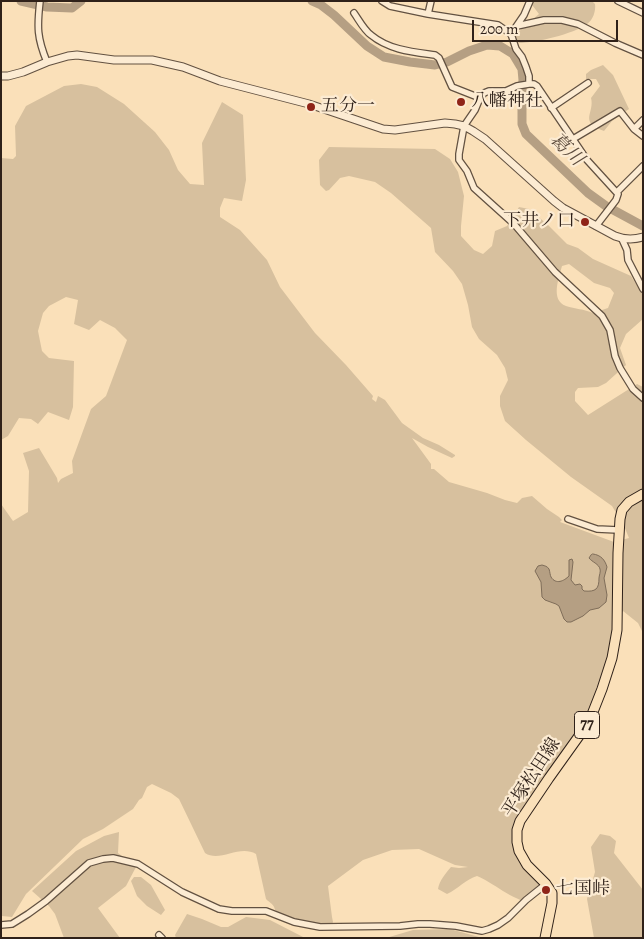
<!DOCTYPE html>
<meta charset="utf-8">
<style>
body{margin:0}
#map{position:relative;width:644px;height:939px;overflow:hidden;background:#fae0b9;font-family:Alegreya,serif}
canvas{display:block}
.frame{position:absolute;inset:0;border:2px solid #2f2119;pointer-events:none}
.scale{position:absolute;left:472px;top:20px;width:146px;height:22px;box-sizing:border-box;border:2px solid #2f2119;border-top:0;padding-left:6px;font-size:15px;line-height:18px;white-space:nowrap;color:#2f2119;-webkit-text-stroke:4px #fcebd2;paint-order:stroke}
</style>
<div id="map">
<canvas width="644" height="939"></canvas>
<div class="frame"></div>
<div class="scale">200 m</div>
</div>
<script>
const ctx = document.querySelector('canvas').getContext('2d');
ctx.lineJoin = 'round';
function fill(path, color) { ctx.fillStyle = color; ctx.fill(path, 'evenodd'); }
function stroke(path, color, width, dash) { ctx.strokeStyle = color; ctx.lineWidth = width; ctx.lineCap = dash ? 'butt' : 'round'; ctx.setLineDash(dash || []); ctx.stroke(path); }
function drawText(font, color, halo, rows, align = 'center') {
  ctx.font = font + ' Alegreya,"Noto Serif JP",serif'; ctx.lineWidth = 4.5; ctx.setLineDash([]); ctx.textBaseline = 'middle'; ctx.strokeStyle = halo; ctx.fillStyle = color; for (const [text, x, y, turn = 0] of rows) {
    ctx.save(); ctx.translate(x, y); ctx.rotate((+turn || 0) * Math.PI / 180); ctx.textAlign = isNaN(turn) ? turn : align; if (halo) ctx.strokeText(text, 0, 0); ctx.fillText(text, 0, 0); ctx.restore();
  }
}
fill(new Path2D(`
 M 529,1 L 592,1 L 595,4 C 596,11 593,20 587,24 C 574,34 534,43 519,43 L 515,39 L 516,34 L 539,14 Z
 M 603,65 L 613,75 L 629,109 L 612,121 L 604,131 C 578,122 595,113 591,98 L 600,86 L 596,79 L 586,79 L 586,74 L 591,70 Z
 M 81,84 L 97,87 L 124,104 L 155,132 L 169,150 L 178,170 L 190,184 L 204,185 L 202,143 L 222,102 L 243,115 L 246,180 L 242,201 L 224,198 L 220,208 L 220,217 L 240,230 L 267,260 L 280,287 L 315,333 L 346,365 L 373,396 L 372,399 L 376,402 L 378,396 L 385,400 L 402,423 L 423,438 L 439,445 L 455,455 L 455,456 L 452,458 L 428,447 L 412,438 L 431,464 L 431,469 L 434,469 L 449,482 L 487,493 L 505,500 L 517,503 L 522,498 L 532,496 L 547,509 L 559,517 L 562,520 L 560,522 L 614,542 L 629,538 L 624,526 L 612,506 L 571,477 L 526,440 L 505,421 L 500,406 L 500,396 L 508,380 L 505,368 L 497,355 L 479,339 L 472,327 L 468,305 L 462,284 L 453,271 L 435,252 L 431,228 L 391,193 L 375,182 L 349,176 L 340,178 L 329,190 L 326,191 L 320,185 L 319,160 L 329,147 L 435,149 L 450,159 L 458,172 L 464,196 L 461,226 L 461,236 L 474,250 L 483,254 L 492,246 L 495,231 L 507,226 L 519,207 L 529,209 L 548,225 L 567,244 L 578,248 L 593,259 L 631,276 L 643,295 L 643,319 L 626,334 L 620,348 L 626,365 L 606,383 L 598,387 L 578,388 L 575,392 L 575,401 L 588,415 L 637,384 L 643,387 L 643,633 L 638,623 L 623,611 L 616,621 L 606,675 L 585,721 L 530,799 L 520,817 L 515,845 L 543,884 C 537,892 538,897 529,902 C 514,901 492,882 477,876 C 466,879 458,889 447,894 L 438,889 C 439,881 446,873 451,867 L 459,868 L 468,867 L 455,865 L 419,849 L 392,850 L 363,860 L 328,886 L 332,917 L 333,922 L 332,924 C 317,926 286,920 275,910 C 274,904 270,903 266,899 L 256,854 C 239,844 220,863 205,853 L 179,799 L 171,793 L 152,784 L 147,787 L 142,798 L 139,800 L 133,809 L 103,829 L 83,839 L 26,894 L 12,917 L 2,916 L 1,918 L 1,504 L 13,521 L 28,512 L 29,471 L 23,453 L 39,448 L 57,478 L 58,483 L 61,479 L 73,473 L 72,461 L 91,409 L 106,396 L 127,340 L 115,328 L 100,320 L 89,330 L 74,324 L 78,300 L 66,297 L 49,306 L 43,313 L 38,331 L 42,351 L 49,358 L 74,361 L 73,407 L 69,420 L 48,412 L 38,424 L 31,419 L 19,418 L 8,436 L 1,440 L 1,158 L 13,159 L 16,156 L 15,126 L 26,106 L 64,86 ZM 569,264 L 594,283 L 610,288 L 614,293 L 608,308 L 593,313 C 584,309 575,309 566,306 C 550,300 559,278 562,266 Z
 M 119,832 L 118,853 L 136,867 L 126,886 L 98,908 L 120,938 L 64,938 L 55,914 L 49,906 L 32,891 L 76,851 L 104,836 Z
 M 600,834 L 610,836 L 616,841 L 614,853 L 643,890 L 643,938 L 594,938 L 587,899 L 595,872 L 591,847 Z
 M 134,877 L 141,877 L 151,885 L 165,910 L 161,915 L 147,906 L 137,896 L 131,881 Z
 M 187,914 L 202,919 L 221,927 L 228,927 L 246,917 L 270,920 L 305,938 L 176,938 L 175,935 Z
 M 450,929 L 479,937 L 493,938 L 386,938 L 413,930 Z`), '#d7c09e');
const water = new Path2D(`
 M 593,554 C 601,555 605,560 607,567 L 604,578 L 607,595 L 606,602 L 599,608 L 590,610 L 583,616 L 571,622 L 567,622 L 564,619 L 559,606 L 556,604 L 545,600 L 542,597 L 541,582 L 535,571 L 538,566 L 542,565 C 545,566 547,566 549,569 C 550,572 550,575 551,577 C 556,585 564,581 569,576 L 569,560 L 572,559 L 573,562 L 571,580 L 575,585 L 580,584 L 582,586 L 582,589 L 584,591 C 596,592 599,589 599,578 C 599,576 601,571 600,569 C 599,564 592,562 589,558 L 591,555 Z`);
fill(water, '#b59f83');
stroke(water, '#7f6d59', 1);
stroke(new Path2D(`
 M 21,1 L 47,7 L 72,8 L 81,1
 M 312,1 L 321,5 L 334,15 L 367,46 L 384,57 L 410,62 L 435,65 L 447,62 L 469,51 L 487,45 L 500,46 L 513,54 L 522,69 L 523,80 L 522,91 L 522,124 L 526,134 L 588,193 L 606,206 L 643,226`), '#b59f83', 9);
const minor = new Path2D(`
 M 40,1 C 37,27 37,38 47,62
 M 382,1 L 390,6 L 428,14 L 498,25 L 511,34 L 516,49 L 522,57 L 526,67 L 529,76 L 529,84
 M 618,1 L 643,13
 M 354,13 C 359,20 364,30 371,35 C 389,50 413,52 435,55 L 439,58 L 452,87 L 480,98
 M 428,14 L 431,1
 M 517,26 L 544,20 L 562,20 L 578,24 L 615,43 L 643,55
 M 511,34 L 524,15 L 530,1
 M 551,108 L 588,83
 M 634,129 L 643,120
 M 573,139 L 620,111 L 634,129 L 643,136
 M 617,192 L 643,166
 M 596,226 L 616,200 L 618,194 L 587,160 L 537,86 L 534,84 L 529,84 L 517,86 L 506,91 L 489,91 L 484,93 L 480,98 L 475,110 L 464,126 L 459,154 L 459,160 L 467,171 L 474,188 L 514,224 L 555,272 L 602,316 L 610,330 L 615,356 L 620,368 L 633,389 L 643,398
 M 622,239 L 627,250 L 628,260 L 643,289
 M 568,519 L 597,529 L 618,530
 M 1,925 L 12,924 L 28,914 L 46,901 L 89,863 L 103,859 L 113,858 L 138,864 L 182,892 L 219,909 L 232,911 L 266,911 L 294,922 L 320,927 L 400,926 L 418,924 L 430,924 L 456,926 L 482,931 L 489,929 L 498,925 L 508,918 L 526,900 L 546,884
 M 159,935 L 162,938`);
const tertiary = new Path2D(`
 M 1,76 L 8,76 L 23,72 L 47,62 L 68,56 L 77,55 L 114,60 L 152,60 L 183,67 L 220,81 L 309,104 L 383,129 L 395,130 L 445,123 L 455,124 L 464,126 L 473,131 L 485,139 L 554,201 L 563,208 L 615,236 C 625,240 633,240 643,237`);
const primary = new Path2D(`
 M 545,938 L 552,903 L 552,893 L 546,884 L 527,865 L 519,851 L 517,842 L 517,830 L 520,821 L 549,778 L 589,722 L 602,689 L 612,658 L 617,630 L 618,553 L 620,519 L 622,510 L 629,502 L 643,494`);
stroke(minor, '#625141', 8);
stroke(tertiary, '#625141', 9);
stroke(primary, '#2f2119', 11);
stroke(minor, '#fcebd2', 5.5);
stroke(tertiary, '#fcebd2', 7);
stroke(primary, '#fae0b9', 9);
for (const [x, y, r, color] of [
 [461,102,5,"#8f2418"],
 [311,107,5,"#8f2418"],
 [585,222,5,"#8f2418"],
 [546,890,5,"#8f2418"]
]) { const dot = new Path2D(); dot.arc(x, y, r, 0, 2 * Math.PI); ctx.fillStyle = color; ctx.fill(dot); stroke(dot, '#fcebd2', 2); }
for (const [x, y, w] of [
 [587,725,25]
]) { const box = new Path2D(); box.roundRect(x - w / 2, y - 13.5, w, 27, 4); ctx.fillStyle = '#fcebd2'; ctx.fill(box); stroke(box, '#2f2119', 1); }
drawText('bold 16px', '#2f2119', null, [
 ["77",587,725]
]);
drawText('18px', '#2f2119', '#fcebd2', [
 ["八幡神社",471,102],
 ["五分一",321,107],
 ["下井ノ口",575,222,"right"],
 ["七国峠",556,890]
], 'left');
drawText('18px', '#2f2119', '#fcebd2', [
 ["平塚松田線",532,778,-57]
]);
drawText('italic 19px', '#5e4d3e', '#fcebd2', [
 ["葛川",566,150,44]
]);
</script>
